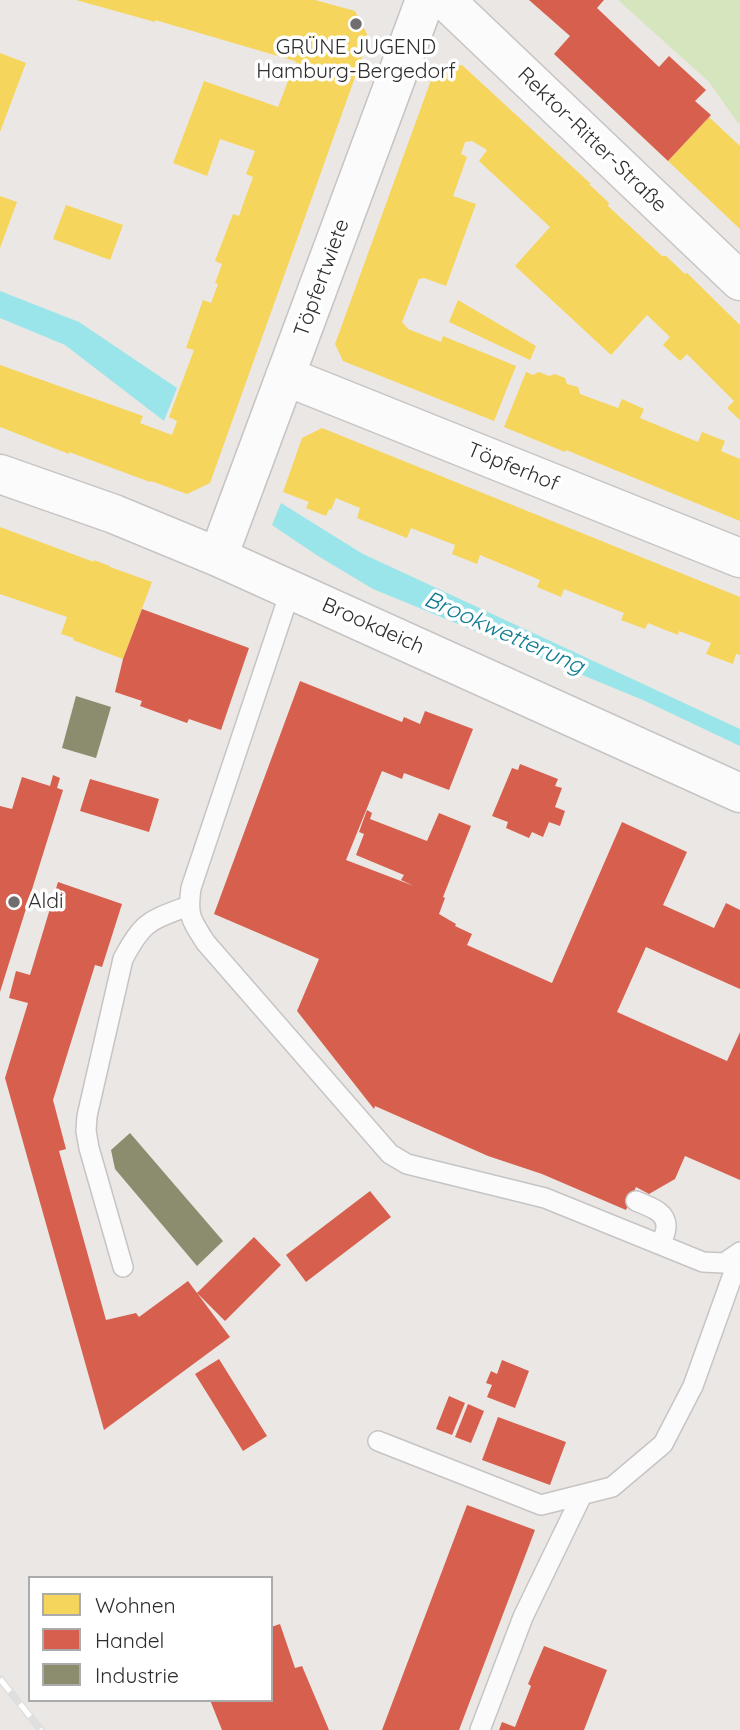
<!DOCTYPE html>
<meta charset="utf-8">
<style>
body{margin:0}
#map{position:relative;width:740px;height:1730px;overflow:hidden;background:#ebe7e4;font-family:Quicksand,sans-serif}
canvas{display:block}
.legend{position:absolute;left:28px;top:1576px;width:245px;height:126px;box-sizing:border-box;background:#fff;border:2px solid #ababab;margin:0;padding:9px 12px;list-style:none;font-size:21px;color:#2e2e2e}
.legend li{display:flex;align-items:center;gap:14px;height:35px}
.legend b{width:35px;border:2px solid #ababab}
</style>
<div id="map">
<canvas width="740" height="1730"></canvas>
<ul class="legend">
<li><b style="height:19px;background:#f6d55c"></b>Wohnen</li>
<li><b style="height:19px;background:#d6604d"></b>Handel</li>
<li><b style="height:19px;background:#8c8c6e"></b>Industrie</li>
</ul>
</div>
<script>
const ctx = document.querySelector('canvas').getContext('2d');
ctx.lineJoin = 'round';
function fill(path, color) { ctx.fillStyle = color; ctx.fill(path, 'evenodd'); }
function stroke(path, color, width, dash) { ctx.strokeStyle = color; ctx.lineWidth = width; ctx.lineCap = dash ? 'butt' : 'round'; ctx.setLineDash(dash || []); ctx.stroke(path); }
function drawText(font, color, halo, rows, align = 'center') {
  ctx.font = font + ' Quicksand,sans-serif'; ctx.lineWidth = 7; ctx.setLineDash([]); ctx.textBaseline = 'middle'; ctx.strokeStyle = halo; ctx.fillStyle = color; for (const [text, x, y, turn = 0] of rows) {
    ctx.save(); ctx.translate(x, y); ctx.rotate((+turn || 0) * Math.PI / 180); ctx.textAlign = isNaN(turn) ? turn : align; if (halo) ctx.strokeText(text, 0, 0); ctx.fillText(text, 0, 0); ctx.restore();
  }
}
fill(new Path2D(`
 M 618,0 L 740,0 L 740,122 L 738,123 L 709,82 Z`), '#d5e5be');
fill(new Path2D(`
 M 0,291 L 79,322 L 177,388 L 164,421 L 65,345 L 0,318 Z
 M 281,503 L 363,554 L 740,729 L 740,746 L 643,700 L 373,589 L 318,556 L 272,525 Z`), '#9ae5ea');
fill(new Path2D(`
 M 76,0 L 315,0 L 355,11 L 369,38 L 210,483 L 187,494 L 151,481 L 150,482 L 69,452 L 69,454 L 0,427 L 0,365 L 143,416 L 140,423 L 172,435 L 177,421 L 169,417 L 194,350 L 186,348 L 203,300 L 211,303 L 218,284 L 215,283 L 222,264 L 215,261 L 233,214 L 239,216 L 246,196 L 253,177 L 246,174 L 255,151 L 220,139 L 207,176 L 173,163 L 204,81 L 278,107 L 290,76 L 294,73 L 298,74 L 301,66 L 299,66 L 295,61 L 155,20 L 155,22 Z
 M 0,53 L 26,63 L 0,132 Z
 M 462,65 L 591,184 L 589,184 L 609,203 L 608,206 L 662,256 L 666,256 L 685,274 L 687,273 L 740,325 L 740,420 L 727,408 L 734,401 L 687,354 L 680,361 L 663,345 L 670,337 L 647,315 L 611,355 L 515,266 L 550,227 L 479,161 L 487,150 L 472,141 L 465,142 L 461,154 L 467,157 L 453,196 L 476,204 L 446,286 L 424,278 L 419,279 L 402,322 L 408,329 L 441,342 L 443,336 L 516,366 L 494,421 L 343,361 L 335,344 L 434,72 Z
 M 709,117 L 740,146 L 740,229 L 668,161 Z
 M 0,196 L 17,202 L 0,248 Z
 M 66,205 L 123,225 L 110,260 L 53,239 Z
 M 458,300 L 536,346 L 530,360 L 449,322 Z
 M 526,372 L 533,375 L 539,372 L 549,376 L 555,374 L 565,378 L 567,384 L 578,387 L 580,394 L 618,408 L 622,399 L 644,409 L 640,418 L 698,442 L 702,432 L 725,441 L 721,451 L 740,459 L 740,521 L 566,450 L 565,452 L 504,427 Z
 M 322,428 L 740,597 L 740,655 L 736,654 L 733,664 L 706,654 L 711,643 L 679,631 L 678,635 L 648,623 L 645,629 L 621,620 L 624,613 L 564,589 L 561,597 L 537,587 L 540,580 L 480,555 L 477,564 L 452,554 L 455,545 L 411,528 L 407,538 L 357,518 L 360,508 L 336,498 L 331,510 L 329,509 L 326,516 L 306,508 L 309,502 L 283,492 L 302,438 Z
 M 0,527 L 94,562 L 94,560 L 110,566 L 110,567 L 152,582 L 123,659 L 73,640 L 74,638 L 61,634 L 67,617 L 0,594 Z`), '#f6d55c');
fill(new Path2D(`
 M 529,0 L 604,0 L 597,8 L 659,67 L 669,56 L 706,90 L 695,101 L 711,115 L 668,161 L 554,54 L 570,36 Z
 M 142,609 L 249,648 L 221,730 L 189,719 L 187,723 L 140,706 L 142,701 L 115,692 L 123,659 Z
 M 300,681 L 402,722 L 404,717 L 420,724 L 425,711 L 473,729 L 449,790 L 404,773 L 402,779 L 382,771 L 346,860 L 414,886 L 401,880 L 404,875 L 356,855 L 364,834 L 359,832 L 367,810 L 372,813 L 370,819 L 427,841 L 439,813 L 471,826 L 443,897 L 445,898 L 439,914 L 456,924 L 455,926 L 472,934 L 467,945 L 552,983 L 622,822 L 687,852 L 663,905 L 714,928 L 726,903 L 740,910 L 740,989 L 646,947 L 617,1012 L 727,1061 L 740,1032 L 740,1180 L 685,1156 L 675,1179 L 649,1194 L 636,1187 L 626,1210 L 542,1174 L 488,1156 L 375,1106 L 374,1109 L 297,1011 L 319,959 L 214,914 Z
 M 520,764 L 558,779 L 555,786 L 562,788 L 555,807 L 565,811 L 560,826 L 549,822 L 543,837 L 532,832 L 529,838 L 506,828 L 508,822 L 492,816 L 512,768 L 518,770 Z
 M 53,775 L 60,778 L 57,788 L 63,790 L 0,992 L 0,806 L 12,809 L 22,777 L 50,786 Z
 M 90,779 L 159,799 L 149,832 L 80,811 Z
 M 58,882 L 122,904 L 102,967 L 95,965 L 53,1100 L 66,1149 L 59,1151 L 106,1320 L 136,1313 L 139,1317 L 188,1281 L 230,1337 L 104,1430 L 5,1078 L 28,1003 L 9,998 L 16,971 L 30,975 Z
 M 370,1191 L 391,1217 L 306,1282 L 286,1255 Z
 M 254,1237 L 281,1265 L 225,1321 L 197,1293 Z
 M 219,1359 L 267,1436 L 243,1451 L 195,1374 Z
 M 502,1360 L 529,1371 L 515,1408 L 487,1397 L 492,1385 L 486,1383 L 491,1371 L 497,1374 Z
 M 449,1396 L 465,1403 L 452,1435 L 436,1429 Z
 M 468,1404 L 484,1411 L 471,1443 L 455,1437 Z
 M 498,1417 L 566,1442 L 550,1485 L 482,1460 Z
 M 467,1505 L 535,1530 L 459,1730 L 382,1730 Z
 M 280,1624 L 295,1668 L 302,1666 L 329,1730 L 222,1730 L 210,1700 L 271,1700 L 271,1627 Z
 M 544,1646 L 607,1670 L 584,1730 L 499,1730 L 502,1722 L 515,1727 L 531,1686 L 528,1684 Z`), '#d6604d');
fill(new Path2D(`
 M 76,696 L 111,707 L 96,758 L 62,748 Z
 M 130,1133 L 223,1241 L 197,1266 L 115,1169 L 111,1150 Z`), '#8c8c6e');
const lane = new Path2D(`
 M 291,589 L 191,888 C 187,916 191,920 206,943 L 390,1154 L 407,1164 L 545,1198 L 703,1262 L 724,1263 L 740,1252
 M 636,1201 C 647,1206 667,1211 666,1227 C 666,1233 662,1240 661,1245
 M 123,1267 L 89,1148 L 86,1131 L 87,1116 L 123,959 C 143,921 149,921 188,906
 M 378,1441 L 541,1505 L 612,1487 L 663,1444 L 693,1386 L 740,1255
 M 480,1730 L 523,1617 L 582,1495`);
const street = new Path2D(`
 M 445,0 L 740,281
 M 285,376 L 740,558
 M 0,474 L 114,514 L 218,557 L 740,793
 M 218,557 L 425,0`);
stroke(lane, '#c6c4c4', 22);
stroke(street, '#c6c4c4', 41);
stroke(lane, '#fcfbfb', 19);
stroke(street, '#fcfbfb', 38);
const rail = new Path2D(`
 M 0,1679 L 41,1730`);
stroke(rail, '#dfdfe0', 8);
stroke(rail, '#fff', 5, [16]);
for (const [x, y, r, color] of [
 [356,24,7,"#706f6e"],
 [14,902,7,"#706f6e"]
]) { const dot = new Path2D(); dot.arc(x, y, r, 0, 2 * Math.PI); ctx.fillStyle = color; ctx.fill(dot); stroke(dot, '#fff', 2.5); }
drawText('21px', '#2e2e2e', '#fff', [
 ["GRÜNE JUGEND",356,48],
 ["Hamburg-Bergedorf",356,72],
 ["Aldi",28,902,"left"]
]);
drawText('21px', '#2e2e2e', '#fff', [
 ["Rektor-Ritter-Straße",592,140,44],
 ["Töpfertwiete",322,278,-70],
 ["Töpferhof",513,467,22],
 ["Brookdeich",373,626,24]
]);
drawText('italic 23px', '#107c91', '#fff', [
 ["Brookwetterung",504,633,24]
]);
</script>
